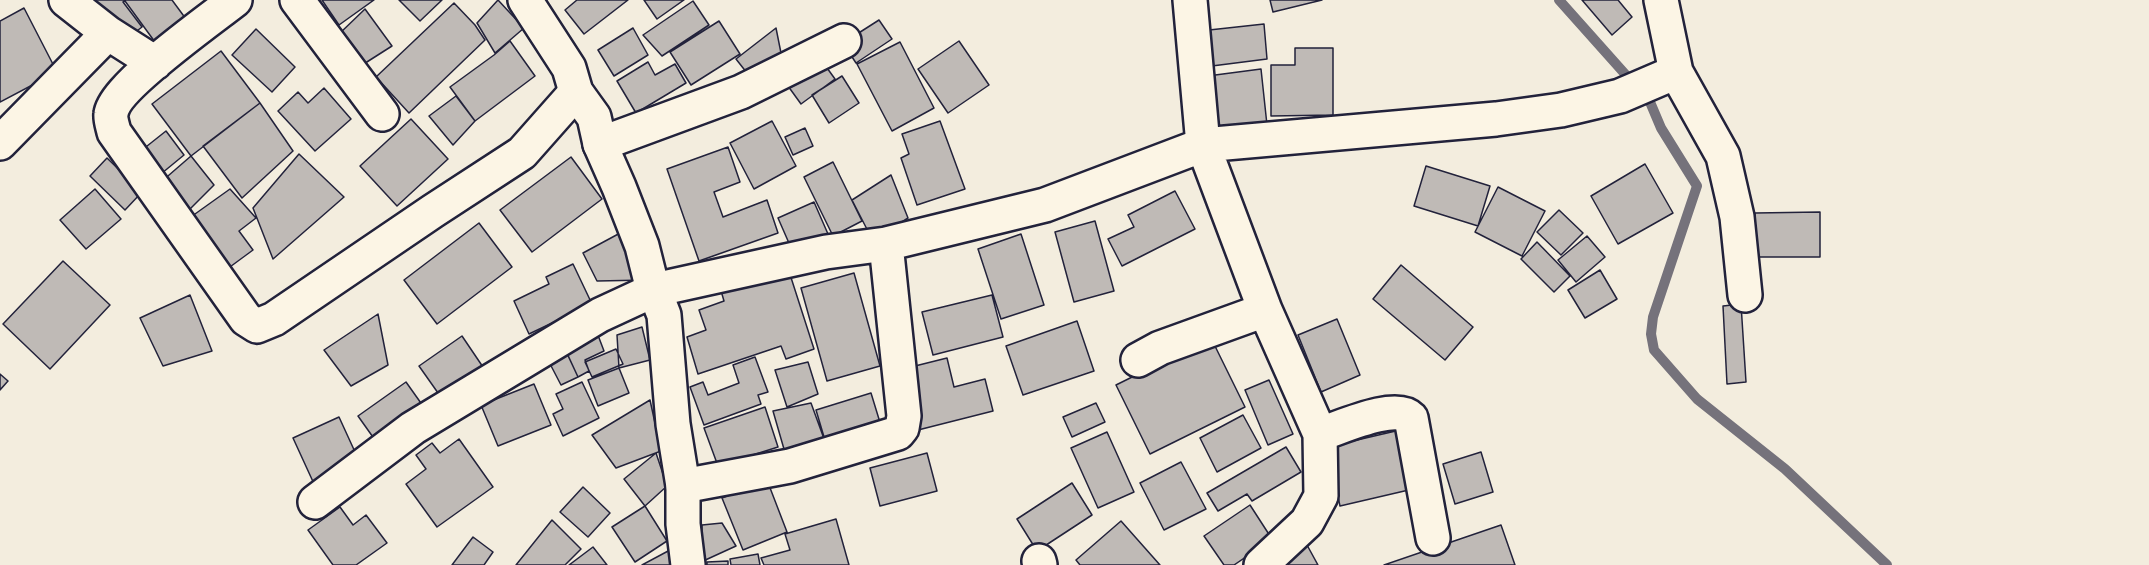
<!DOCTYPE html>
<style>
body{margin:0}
canvas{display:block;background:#f3edde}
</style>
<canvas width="2149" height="565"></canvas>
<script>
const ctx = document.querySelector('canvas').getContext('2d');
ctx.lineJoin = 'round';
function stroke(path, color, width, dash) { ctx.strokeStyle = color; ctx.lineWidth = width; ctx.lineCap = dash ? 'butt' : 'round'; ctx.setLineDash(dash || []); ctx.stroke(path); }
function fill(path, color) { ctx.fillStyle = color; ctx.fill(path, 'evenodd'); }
stroke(new Path2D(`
 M 1559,0 L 1650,102 L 1661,128 L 1697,186 L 1653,317 L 1651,334 L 1654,350 L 1697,399 L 1785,469 L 1887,565`), '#75727b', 10);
const building = new Path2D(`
 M 93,0 L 172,0 L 186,19 L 155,42 L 125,1 L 123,2 L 142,27 L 124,41 Z
 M 322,0 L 374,0 L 339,25 Z
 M 399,0 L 442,0 L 420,21 Z
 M 498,0 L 524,28 L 495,53 L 477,23 Z
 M 577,0 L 628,0 L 584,34 L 565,10 Z
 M 644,0 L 684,0 L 657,19 Z
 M 1270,0 L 1322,0 L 1273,12 Z
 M 1582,0 L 1618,0 L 1632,17 L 1612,35 Z
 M 693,1 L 709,25 L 662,56 L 643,35 Z
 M 454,3 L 475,25 L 485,40 L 409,113 L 376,77 Z
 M 24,8 L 57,72 L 0,102 L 0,21 Z
 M 365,9 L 392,46 L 359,67 L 338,35 Z
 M 879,20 L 892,39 L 856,63 L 843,43 Z
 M 719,21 L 740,54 L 691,85 L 670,52 Z
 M 1264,24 L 1267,59 L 1204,67 L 1200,31 Z
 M 633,28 L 648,55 L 614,76 L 598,50 Z
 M 776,28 L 784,68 L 747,73 L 736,59 Z
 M 256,29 L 295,67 L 272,92 L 232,55 Z
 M 510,41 L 535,76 L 475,121 L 450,87 L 494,55 Z
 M 959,41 L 989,85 L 948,113 L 918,69 Z
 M 900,42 L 934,108 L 892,131 L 857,64 Z
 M 1295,48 L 1333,48 L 1333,115 L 1271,116 L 1271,65 L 1295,65 Z
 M 221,51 L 260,103 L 191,156 L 152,104 Z
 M 822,61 L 835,79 L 801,104 L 788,86 Z
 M 648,62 L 655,75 L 675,64 L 686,83 L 636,113 L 617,81 Z
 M 1261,69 L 1267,125 L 1206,132 L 1200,77 Z
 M 842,76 L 859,103 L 829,123 L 812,95 Z
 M 324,88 L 351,119 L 315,151 L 278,111 L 298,92 L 308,103 Z
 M 456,96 L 475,121 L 453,145 L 429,116 Z
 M 260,103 L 293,151 L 242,198 L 203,146 Z
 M 411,119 L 448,159 L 397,206 L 360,166 Z
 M 772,121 L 796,166 L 754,189 L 730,143 Z
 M 940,121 L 965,189 L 917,205 L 901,158 L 909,154 L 902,134 Z
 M 805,128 L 813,146 L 793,155 L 785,137 Z
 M 166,131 L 184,155 L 156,178 L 137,154 Z
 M 728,147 L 740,182 L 714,192 L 723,217 L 767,200 L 778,233 L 699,261 L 667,169 Z
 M 299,154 L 344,197 L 273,259 L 253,208 Z
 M 191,156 L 214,185 L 188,211 L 161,182 Z
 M 571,157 L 602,199 L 532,252 L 500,210 Z
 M 107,158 L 142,192 L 125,210 L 90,176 Z
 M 833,162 L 862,221 L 833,236 L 804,177 Z
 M 1645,164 L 1673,213 L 1618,244 L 1591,196 Z
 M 1426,166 L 1490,186 L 1478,226 L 1414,206 Z
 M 891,175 L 908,218 L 873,241 L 852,200 Z
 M 1498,187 L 1545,211 L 1522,256 L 1475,232 Z
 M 95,189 L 121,219 L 86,249 L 60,220 Z
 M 230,189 L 256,218 L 239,231 L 253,250 L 219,275 L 181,224 Z
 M 1175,191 L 1195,229 L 1122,266 L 1108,239 L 1134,227 L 1128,215 Z
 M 814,202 L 828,234 L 792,250 L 778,218 Z
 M 1559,210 L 1583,233 L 1561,255 L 1537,232 Z
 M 1820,212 L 1820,257 L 1755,257 L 1755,213 Z
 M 1095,221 L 1114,291 L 1074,302 L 1055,232 Z
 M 479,223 L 512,267 L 437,324 L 404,280 Z
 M 622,232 L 647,280 L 597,281 L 583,253 Z
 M 1021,234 L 1044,305 L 1001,319 L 978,249 Z
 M 1587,236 L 1605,257 L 1576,282 L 1558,260 Z
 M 1537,242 L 1570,276 L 1554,292 L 1521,259 Z
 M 63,261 L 110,305 L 50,369 L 3,324 Z
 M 786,262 L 814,349 L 786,359 L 781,346 L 698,374 L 687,337 L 706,330 L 699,310 L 724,301 L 719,284 Z
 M 573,264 L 592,304 L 529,334 L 514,301 L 549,284 L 546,277 Z
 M 1401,265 L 1473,327 L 1445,360 L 1373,299 Z
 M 1600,270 L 1617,299 L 1585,318 L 1568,290 Z
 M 854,273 L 880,366 L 827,381 L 801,288 Z
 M 190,295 L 212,351 L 163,366 L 140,318 Z
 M 992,295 L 1003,337 L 933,355 L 922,312 Z
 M 1741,304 L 1746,382 L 1727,384 L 1723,306 Z
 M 378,314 L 388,365 L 351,386 L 324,350 Z
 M 1337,319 L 1360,375 L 1321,392 L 1298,335 Z
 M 1077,321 L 1094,371 L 1023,395 L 1006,346 Z
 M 642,327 L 650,360 L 619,368 L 617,335 Z
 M 596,330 L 604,351 L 585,360 L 589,371 L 578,377 L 563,345 Z
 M 462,336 L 485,370 L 443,400 L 419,366 Z
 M 1211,338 L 1245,407 L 1150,454 L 1116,385 Z
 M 616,349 L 623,364 L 592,377 L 585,362 Z
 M 566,351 L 578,377 L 561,385 L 548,360 Z
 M 755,357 L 768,392 L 758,395 L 761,404 L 704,425 L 690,387 L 703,382 L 708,395 L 739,383 L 733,365 Z
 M 947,358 L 954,387 L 985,379 L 993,411 L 918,430 L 903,369 Z
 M 808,362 L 818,394 L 787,407 L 775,370 Z
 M 619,368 L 629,393 L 598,406 L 588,380 Z
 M 0,374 L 8,381 L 0,390 Z
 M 1269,380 L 1293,434 L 1268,445 L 1245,390 Z
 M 406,382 L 428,413 L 380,447 L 358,416 Z
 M 582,382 L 599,418 L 563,436 L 553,414 L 563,409 L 556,394 Z
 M 534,384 L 551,425 L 498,446 L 481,405 Z
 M 871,393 L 882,429 L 827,447 L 816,410 Z
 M 650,400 L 661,451 L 616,468 L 592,435 Z
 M 811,403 L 827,447 L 788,463 L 773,411 Z
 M 1096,403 L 1105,422 L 1072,437 L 1063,417 Z
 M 765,407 L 778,447 L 718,466 L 704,428 Z
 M 1243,415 L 1261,448 L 1217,472 L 1200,438 Z
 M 339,417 L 361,465 L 315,486 L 293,438 Z
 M 1400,430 L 1413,489 L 1340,506 L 1327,447 Z
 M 1107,432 L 1134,492 L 1098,508 L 1071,448 Z
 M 459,439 L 493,487 L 437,527 L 406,484 L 426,469 L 416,455 L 432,443 L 440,453 Z
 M 1286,447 L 1301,472 L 1252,501 L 1247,494 L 1218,511 L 1207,493 Z
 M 1481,452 L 1493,492 L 1455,504 L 1443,464 Z
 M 656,453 L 667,486 L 645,506 L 624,479 Z
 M 927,453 L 937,491 L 880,506 L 870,468 Z
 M 1181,462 L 1206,509 L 1164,530 L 1140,483 Z
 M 767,480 L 787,532 L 743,550 L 722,498 Z
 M 1072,483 L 1092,515 L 1037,551 L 1017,519 Z
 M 583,487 L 610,513 L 588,537 L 560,512 Z
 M 1250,505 L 1272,539 L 1234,565 L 1224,565 L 1204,536 Z
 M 645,506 L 667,541 L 635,562 L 612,527 Z
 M 340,507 L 353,525 L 366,515 L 387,543 L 356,565 L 333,565 L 308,530 Z
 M 836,519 L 849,565 L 764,565 L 761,558 L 790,550 L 785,534 Z
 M 552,520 L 581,549 L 565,565 L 516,565 Z
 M 1121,521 L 1160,565 L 1080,565 L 1076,560 Z
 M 722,523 L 736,546 L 701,562 L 702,525 Z
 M 1501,525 L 1515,565 L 1384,565 Z
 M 473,537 L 493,552 L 484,565 L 452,565 Z
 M 1307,545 L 1318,565 L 1272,565 Z
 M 593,547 L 607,565 L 569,565 Z
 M 670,550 L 674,565 L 642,565 Z
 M 758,554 L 760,565 L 731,565 L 730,559 Z
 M 728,561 L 728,565 L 707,565 L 707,562 Z`);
fill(building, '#bfbab6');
stroke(building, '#22223b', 1.5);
const street = new Path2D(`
 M 66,0 L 108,33 L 155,63
 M 235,0 C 211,19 114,87 111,114 C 110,119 113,127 114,132 L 246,319 L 257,326 L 274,319 L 433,211 L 522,153 L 576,92
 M 297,0 L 382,114
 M 1190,0 L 1203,145 L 1265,310 L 1320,434 L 1321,496 L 1307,522 L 1261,565
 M 1676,72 L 1723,156 L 1737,217 L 1745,295
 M 0,143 L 108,33
 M 600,144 L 741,92 L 844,41
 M 1138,360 L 1160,348 L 1265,310
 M 1320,434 C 1340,428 1396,402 1411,418 L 1433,538
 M 683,486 L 790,466 L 898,433 L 902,428 L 904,416 L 886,244
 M 315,502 L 413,428 L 600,315 L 654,290 L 826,252 L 886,244 L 1045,205 L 1203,145 L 1496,119 L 1561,110 L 1620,96 L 1676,72 L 1661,0
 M 1039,561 L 1040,565`);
const secondary = new Path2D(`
 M 525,0 L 569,68 L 576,92 L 594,117 L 600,144 L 619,187 L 642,246 L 651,282 L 664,315 L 673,424 L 683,486 L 683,524 L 688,565`);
stroke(street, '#22223b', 38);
stroke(secondary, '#22223b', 38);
stroke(street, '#fcf5e5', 33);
stroke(secondary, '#fcf5e5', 33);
</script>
